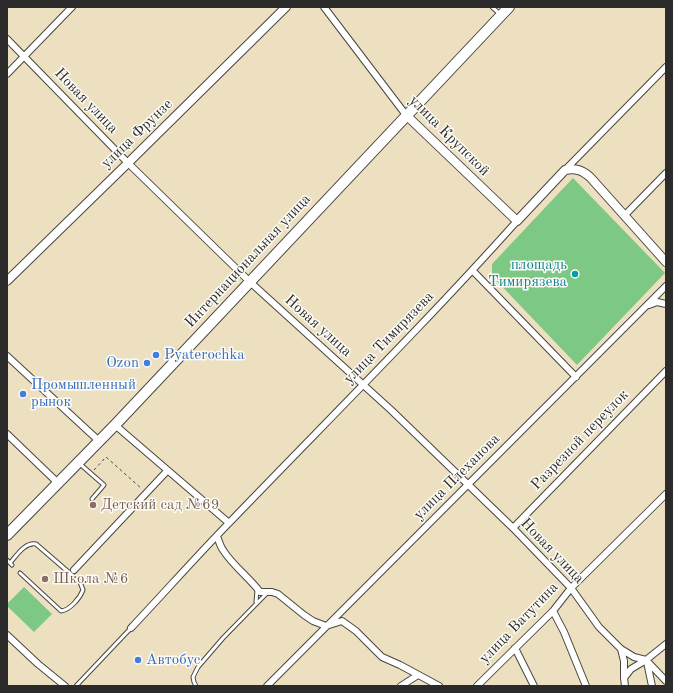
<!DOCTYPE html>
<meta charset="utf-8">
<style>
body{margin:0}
#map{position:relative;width:673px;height:693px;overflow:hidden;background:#ede0c0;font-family:"Old Standard TT",serif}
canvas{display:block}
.frame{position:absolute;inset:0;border:8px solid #2b2b2b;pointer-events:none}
</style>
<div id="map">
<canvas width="673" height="693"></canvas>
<div class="frame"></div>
</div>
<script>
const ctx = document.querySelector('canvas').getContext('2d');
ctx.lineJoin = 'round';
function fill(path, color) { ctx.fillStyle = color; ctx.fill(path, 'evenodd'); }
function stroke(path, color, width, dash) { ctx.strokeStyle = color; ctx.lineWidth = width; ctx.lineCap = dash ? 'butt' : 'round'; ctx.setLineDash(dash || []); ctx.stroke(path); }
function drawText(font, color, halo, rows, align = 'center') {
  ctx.font = font + ' "Old Standard TT",serif'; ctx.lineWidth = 3; ctx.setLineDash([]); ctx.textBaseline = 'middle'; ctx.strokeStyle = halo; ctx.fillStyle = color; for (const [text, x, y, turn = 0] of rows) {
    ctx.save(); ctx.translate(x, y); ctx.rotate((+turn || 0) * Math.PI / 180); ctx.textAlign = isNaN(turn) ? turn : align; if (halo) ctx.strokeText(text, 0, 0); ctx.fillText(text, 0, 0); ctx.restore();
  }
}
fill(new Path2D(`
 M 573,178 L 665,273 L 577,365 L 492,276 L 492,264 Z
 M 24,587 L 52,614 L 34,632 L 7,606 L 7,604 Z`), '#7ec886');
const service = new Path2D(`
 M 492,7 L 500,14
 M 80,464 L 104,485 L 92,499
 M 7,560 L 12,565
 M 10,563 C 17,555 25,542 36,544 L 80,582 L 83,590 C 80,598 70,610 61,611 L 20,573
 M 256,602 L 257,590
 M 76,686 L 131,628
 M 196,686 L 194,682 L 193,677 L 198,667 L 223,638 L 267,593`);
const minor = new Path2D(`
 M 324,7 L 406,115
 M 7,39 L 128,163 L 250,282 L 391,410 L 513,528 L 571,588 L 599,627 L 621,649 L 634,657 L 646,660
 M 7,74 L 72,7
 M 565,170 L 666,67
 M 624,216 L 666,173
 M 473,271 L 576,377
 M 649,305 L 657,302 L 666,304
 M 7,356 L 99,441
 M 115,425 L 229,523
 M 7,434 L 58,483
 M 513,528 L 666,371
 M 217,536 C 219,541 220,546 223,550 C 233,566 249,577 260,592 L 272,592 L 278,594 L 304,615 L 313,621 L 326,626 L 342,621 L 356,631 L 382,657 L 400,665 L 439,686
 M 74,570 L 167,471
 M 553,611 L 564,632 L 586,686
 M 131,628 C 164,593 195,558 228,524 C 325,423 424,325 517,221
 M 7,635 L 38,664 L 65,686
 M 515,648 L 534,686
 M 621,649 L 624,661 L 624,678
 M 646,660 L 666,681
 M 647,662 L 652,686
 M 267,686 L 666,286
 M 401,686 L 418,675
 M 477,686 L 553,611 L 571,588 L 666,494
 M 625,686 L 624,678 L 631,669 L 646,660 L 666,644`);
const tertiary = new Path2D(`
 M 406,115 L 517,221 L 565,170 C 576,168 582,170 590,177 L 666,262
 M 7,281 L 128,163 L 286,7`);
const primary = new Path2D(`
 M 7,535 L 115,425 L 509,7`);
stroke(service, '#484641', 5);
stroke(minor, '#484641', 8);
stroke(tertiary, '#484641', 10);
stroke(primary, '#484641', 12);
stroke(new Path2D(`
 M 94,470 L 106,457 L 142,489`), '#484641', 1, [3, 3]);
stroke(service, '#fff', 3);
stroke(minor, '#fff', 6);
stroke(tertiary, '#fff', 8);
stroke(primary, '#fff', 10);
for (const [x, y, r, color] of [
 [575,274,4,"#0f9aa8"],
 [156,355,4,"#3f7fe0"],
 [147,363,4,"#3f7fe0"],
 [23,394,4,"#3f7fe0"],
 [93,505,4,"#8d6e63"],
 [45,579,4,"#8d6e63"],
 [138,660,4,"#3f7fe0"]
]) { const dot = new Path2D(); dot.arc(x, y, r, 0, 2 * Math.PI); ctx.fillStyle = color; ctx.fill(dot); stroke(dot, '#fdfcf7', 1.5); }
drawText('15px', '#2b2b2b', '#fdfcf7', [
 ["Новая улица",86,101,46],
 ["улица Фрунзе",137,134,-44],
 ["улица Крупской",449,136,45],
 ["Интернациональная улица",248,261,-47],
 ["Новая улица",318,326,42],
 ["улица Тимирязева",389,338,-46],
 ["Разрезной переулок",580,440,-46],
 ["улица Плеханова",457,477,-45],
 ["Новая улица",552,551,46],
 ["улица Ватутина",519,623,-46]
]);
drawText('15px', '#0d838f', '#fdfcf7', [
 ["площадь",567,265],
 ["Тимирязева",567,282]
], 'right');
drawText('15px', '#366cbe', '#fdfcf7', [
 ["Pyaterochka",164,355],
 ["Ozon",139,363,"right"],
 ["Промышленный",31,385],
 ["рынок",31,402],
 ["Автобус",146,660]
], 'left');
drawText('15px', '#785e54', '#fdfcf7', [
 ["Детский сад №69",101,505],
 ["Школа №6",53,579]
], 'left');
</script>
